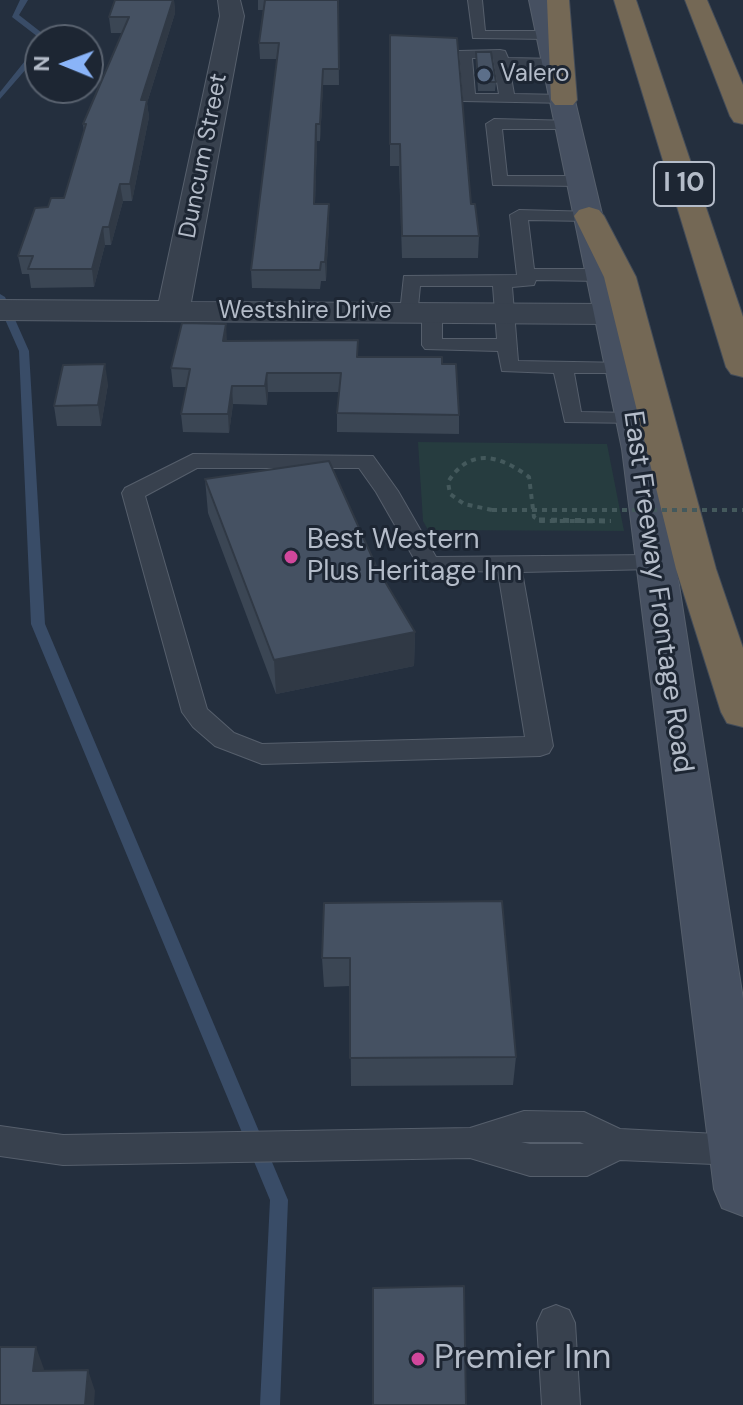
<!DOCTYPE html>
<style>
body{margin:0}
#map{position:relative;width:743px;height:1405px;overflow:hidden;background:#242f3e;font-family:"DM Sans",sans-serif}
canvas{display:block}
.north{position:absolute;left:24px;top:24px;width:80px;height:80px;box-sizing:border-box;background:#1d2633;border:2px solid #59626f;border-radius:50%;rotate:271deg;font-size:22px;font-weight:700;line-height:32px;text-align:center;color:#b4bcc9}
.north::after{content:'';display:block;margin:auto;width:28px;height:36px;background:#8ab4f8;clip-path:polygon(50% 0,100% 100%,50% 72%,0 100%)}
</style>
<div id="map">
<canvas width="743" height="1405"></canvas>
<div class="north">N</div>
</div>
<script>
const ctx = document.querySelector('canvas').getContext('2d');
ctx.lineJoin = 'round';
function fill(path, color) { ctx.fillStyle = color; ctx.fill(path, 'evenodd'); }
function stroke(path, color, width, dash) { ctx.strokeStyle = color; ctx.lineWidth = width; ctx.lineCap = dash ? 'butt' : 'round'; ctx.setLineDash(dash || []); ctx.stroke(path); }
function drawText(font, color, halo, rows, align = 'center') {
  ctx.font = font + ' "DM Sans",sans-serif'; ctx.lineWidth = 6; ctx.setLineDash([]); ctx.textBaseline = 'middle'; ctx.strokeStyle = halo; ctx.fillStyle = color; for (const [text, x, y, turn = 0] of rows) {
    ctx.save(); ctx.translate(x, y); ctx.rotate((+turn || 0) * Math.PI / 180); ctx.textAlign = isNaN(turn) ? turn : align; if (halo) ctx.strokeText(text, 0, 0); ctx.fillText(text, 0, 0); ctx.restore();
  }
}
fill(new Path2D(`
 M 418,442 L 607,444 L 624,531 L 428,530 L 423,521 Z`), '#263c3f');
fill(new Path2D(`
 M 20,0 L 28,0 L 19,15 L 51,40 L 42,40 L 12,17 Z
 M 37,46 L 40,46 L 40,53 L 0,99 L 0,92 Z
 M 0,294 L 5,297 L 29,351 L 45,624 L 288,1200 L 280,1405 L 260,1405 L 270,1200 L 31,624 L 19,351 L 0,308 Z`), '#394c67');
const service = new Path2D(`
 M 468,0 L 482,0 L 485,31 L 548,31 L 555,35 L 548,39 L 473,38 Z
 M 500,50 L 505,51 L 508,58 L 560,59 L 562,62 L 555,66 L 509,66 L 514,94 L 564,95 L 572,100 L 569,103 L 463,101 L 459,51 ZM 472,58 L 493,58 L 499,94 L 475,94 Z
 M 494,119 L 575,121 L 575,127 L 569,129 L 502,129 L 507,176 L 581,176 L 589,181 L 581,186 L 493,185 L 486,124 Z
 M 519,210 L 595,212 L 598,216 L 589,221 L 528,220 L 534,269 L 601,269 L 610,275 L 601,281 L 536,280 L 534,285 L 512,287 L 518,361 L 628,363 L 631,367 L 628,371 L 621,373 L 574,373 L 581,412 L 633,413 L 643,419 L 640,423 L 565,422 L 554,373 L 502,371 L 498,351 L 425,349 L 422,345 L 422,313 L 432,307 L 442,313 L 442,339 L 497,339 L 493,286 L 420,286 L 417,317 L 410,319 L 400,313 L 404,276 L 517,275 L 510,215 Z
 M 193,454 L 373,456 L 398,491 L 436,557 L 654,555 L 662,557 L 666,562 L 662,567 L 654,569 L 522,572 L 553,746 L 549,753 L 540,756 L 262,764 L 215,746 L 193,727 L 182,712 L 122,493 L 125,488 ZM 197,468 L 359,468 L 376,492 L 420,569 L 498,572 L 525,737 L 262,744 L 234,733 L 207,709 L 145,496 Z
 M 524,1111 L 584,1112 L 620,1129 L 737,1135 L 743,1137 L 743,1163 L 737,1165 L 620,1160 L 587,1176 L 530,1176 L 470,1158 L 63,1165 L 0,1156 L 0,1126 L 63,1135 L 470,1128 ZM 521,1142 L 580,1142 L 584,1144 L 530,1144 Z
 M 556,1305 L 569,1310 L 575,1323 L 580,1405 L 542,1405 L 537,1323 L 543,1310 Z`);
const minor = new Path2D(`
 M 218,0 L 240,0 L 244,16 L 191,302 L 610,304 L 621,307 L 626,314 L 621,321 L 610,324 L 0,320 L 0,300 L 159,301 L 220,16 Z`);
const secondary = new Path2D(`
 M 529,0 L 551,0 L 658,449 L 743,999 L 743,1216 L 722,1208 L 714,1189 L 622,449 Z`);
const motorway = new Path2D(`
 M 547,0 L 569,0 L 577,100 L 573,105 L 555,105 L 551,100 Z
 M 614,0 L 636,0 L 743,317 L 743,377 L 731,374 L 726,367 Z
 M 685,0 L 707,0 L 743,85 L 743,124 L 734,122 L 730,116 Z
 M 589,207 L 599,210 L 604,216 L 636,277 L 716,569 L 743,648 L 743,727 L 727,723 L 721,712 L 676,569 L 604,277 L 574,216 L 579,210 Z`);
stroke(service, '#565f6c', 2);
stroke(minor, '#565f6c', 2);
stroke(secondary, '#565f6c', 2);
stroke(motorway, '#434c59', 2);
stroke(new Path2D(`
 M 492,510 L 464,504 L 450,494 L 448,482 C 470,446 501,456 529,477 L 534,517 L 541,521 L 611,521`), '#44595c', 4, [5, 5]);
stroke(new Path2D(`
 M 539,520 L 611,521`), '#44595c', 5, [6, 6]);
fill(service, '#38414e');
fill(minor, '#38414e');
fill(secondary, '#465061');
fill(motorway, '#746855');
stroke(new Path2D(`
 M 492,510 L 743,510`), '#44595c', 4, [5, 5]);
fill(new Path2D(`
 M 115,0 L 174,0 L 175,13 L 147,103 L 149,117 L 132,201 L 123,201 L 111,245 L 105,245 L 94,287 L 31,288 L 29,274 L 22,274 L 18,256 L 48,207 L 64,198 L 84,132 L 83,124 L 122,33 L 111,33 L 109,17 Z
 M 258,0 L 338,0 L 339,85 L 323,85 L 320,141 L 317,141 L 315,204 L 329,204 L 329,222 L 326,281 L 321,281 L 320,289 L 252,288 L 251,270 L 277,59 L 260,59 L 259,43 L 263,10 L 258,10 Z
 M 390,35 L 471,204 L 479,236 L 478,258 L 402,258 L 399,166 L 390,166 Z
 M 476,52 L 496,82 L 495,91 L 478,91 Z
 M 227,341 L 358,357 L 442,364 L 459,415 L 459,434 L 337,432 L 337,413 L 339,392 L 268,392 L 267,405 L 233,404 L 229,433 L 183,432 L 181,414 L 186,387 L 173,387 L 171,368 Z
 M 108,384 L 101,426 L 57,426 L 54,406 Z
 M 205,479 L 377,568 L 415,632 L 414,666 L 276,694 L 208,513 Z
 M 324,903 L 516,1057 L 513,1085 L 351,1086 L 350,986 L 324,987 L 322,958 Z`), '#3b4654');
fill(new Path2D(`
 M 170,0 L 174,0 L 175,13 L 147,103 L 149,117 L 132,201 L 130,184 L 141,100 Z
 M 323,69 L 323,85 L 320,141 L 320,124 Z
 M 316,124 L 317,141 L 314,222 L 314,204 Z
 M 120,184 L 123,201 L 111,245 L 109,227 Z
 M 329,204 L 329,222 L 326,281 L 325,262 Z
 M 103,227 L 105,245 L 94,287 L 92,269 Z
 M 226,324 L 227,342 L 223,341 Z
 M 105,364 L 108,384 L 101,426 L 98,405 Z
 M 267,373 L 268,392 L 267,405 L 265,386 Z
 M 232,386 L 233,404 L 229,433 L 228,414 Z
 M 415,632 L 414,666 L 276,694 L 274,660 Z
 M 36,1347 L 44,1369 L 41,1392 L 33,1371 Z
 M 88,1370 L 95,1391 L 94,1405 L 85,1405 Z`), '#303945');
const building = new Path2D(`
 M 115,0 L 173,0 L 141,100 L 147,100 L 130,184 L 120,184 L 109,227 L 103,227 L 92,269 L 28,269 L 33,256 L 18,256 L 35,208 L 48,207 L 51,198 L 64,198 L 86,124 L 83,124 L 129,17 L 109,17 Z
 M 265,0 L 338,0 L 339,69 L 323,69 L 320,124 L 316,124 L 314,204 L 329,204 L 325,262 L 321,262 L 320,270 L 251,270 L 279,43 L 259,43 Z
 M 390,35 L 457,38 L 471,204 L 475,204 L 479,236 L 402,236 L 400,144 L 390,144 Z
 M 476,52 L 491,52 L 496,82 L 478,82 Z
 M 182,323 L 226,324 L 223,341 L 358,340 L 357,357 L 442,357 L 442,364 L 456,364 L 459,415 L 337,413 L 341,373 L 267,373 L 265,386 L 232,386 L 228,414 L 181,414 L 190,369 L 171,368 Z
 M 105,364 L 98,405 L 54,406 L 63,365 Z
 M 329,461 L 377,568 L 415,632 L 274,660 L 205,479 Z
 M 502,901 L 516,1057 L 350,1058 L 350,958 L 322,958 L 324,903 Z
 M 464,1286 L 466,1405 L 373,1405 L 373,1288 Z
 M 0,1347 L 36,1347 L 33,1371 L 88,1370 L 85,1405 L 0,1405 Z`);
fill(building, '#455162');
stroke(building, '#303945', 2);
for (const [x, y, r, color] of [
 [484,75,8,"#5c6f8a"],
 [291,557,8,"#d1479c"],
 [418,1359,8,"#d1479c"]
]) { const dot = new Path2D(); dot.arc(x, y, r, 0, 2 * Math.PI); ctx.fillStyle = color; ctx.fill(dot); stroke(dot, '#1d2633', 3); }
drawText('24px', '#b4bcc9', '#1d2633', [
 ["Valero",500,75]
], 'left');
drawText('24px', '#b4bcc9', '#1d2633', [
 ["Duncum Street",204,156,-79],
 ["Westshire Drive",305,312]
]);
for (const [x, y, w] of [
 [684,184,60]
]) { const box = new Path2D(); box.roundRect(x - w / 2, y - 22, w, 44, 6); ctx.fillStyle = '#1d2633'; ctx.fill(box); stroke(box, '#b4bcc9', 2); }
drawText('bold 26px', '#b4bcc9', null, [
 ["I 10",684,184]
]);
drawText('28px', '#b4bcc9', '#1d2633', [
 ["Best Western",307,541],
 ["Plus Heritage Inn",307,573]
], 'left');
drawText('28px', '#b4bcc9', '#1d2633', [
 ["East Freeway Frontage Road",657,592,82]
]);
drawText('34px', '#b4bcc9', '#1d2633', [
 ["Premier Inn",434,1359]
], 'left');
</script>
